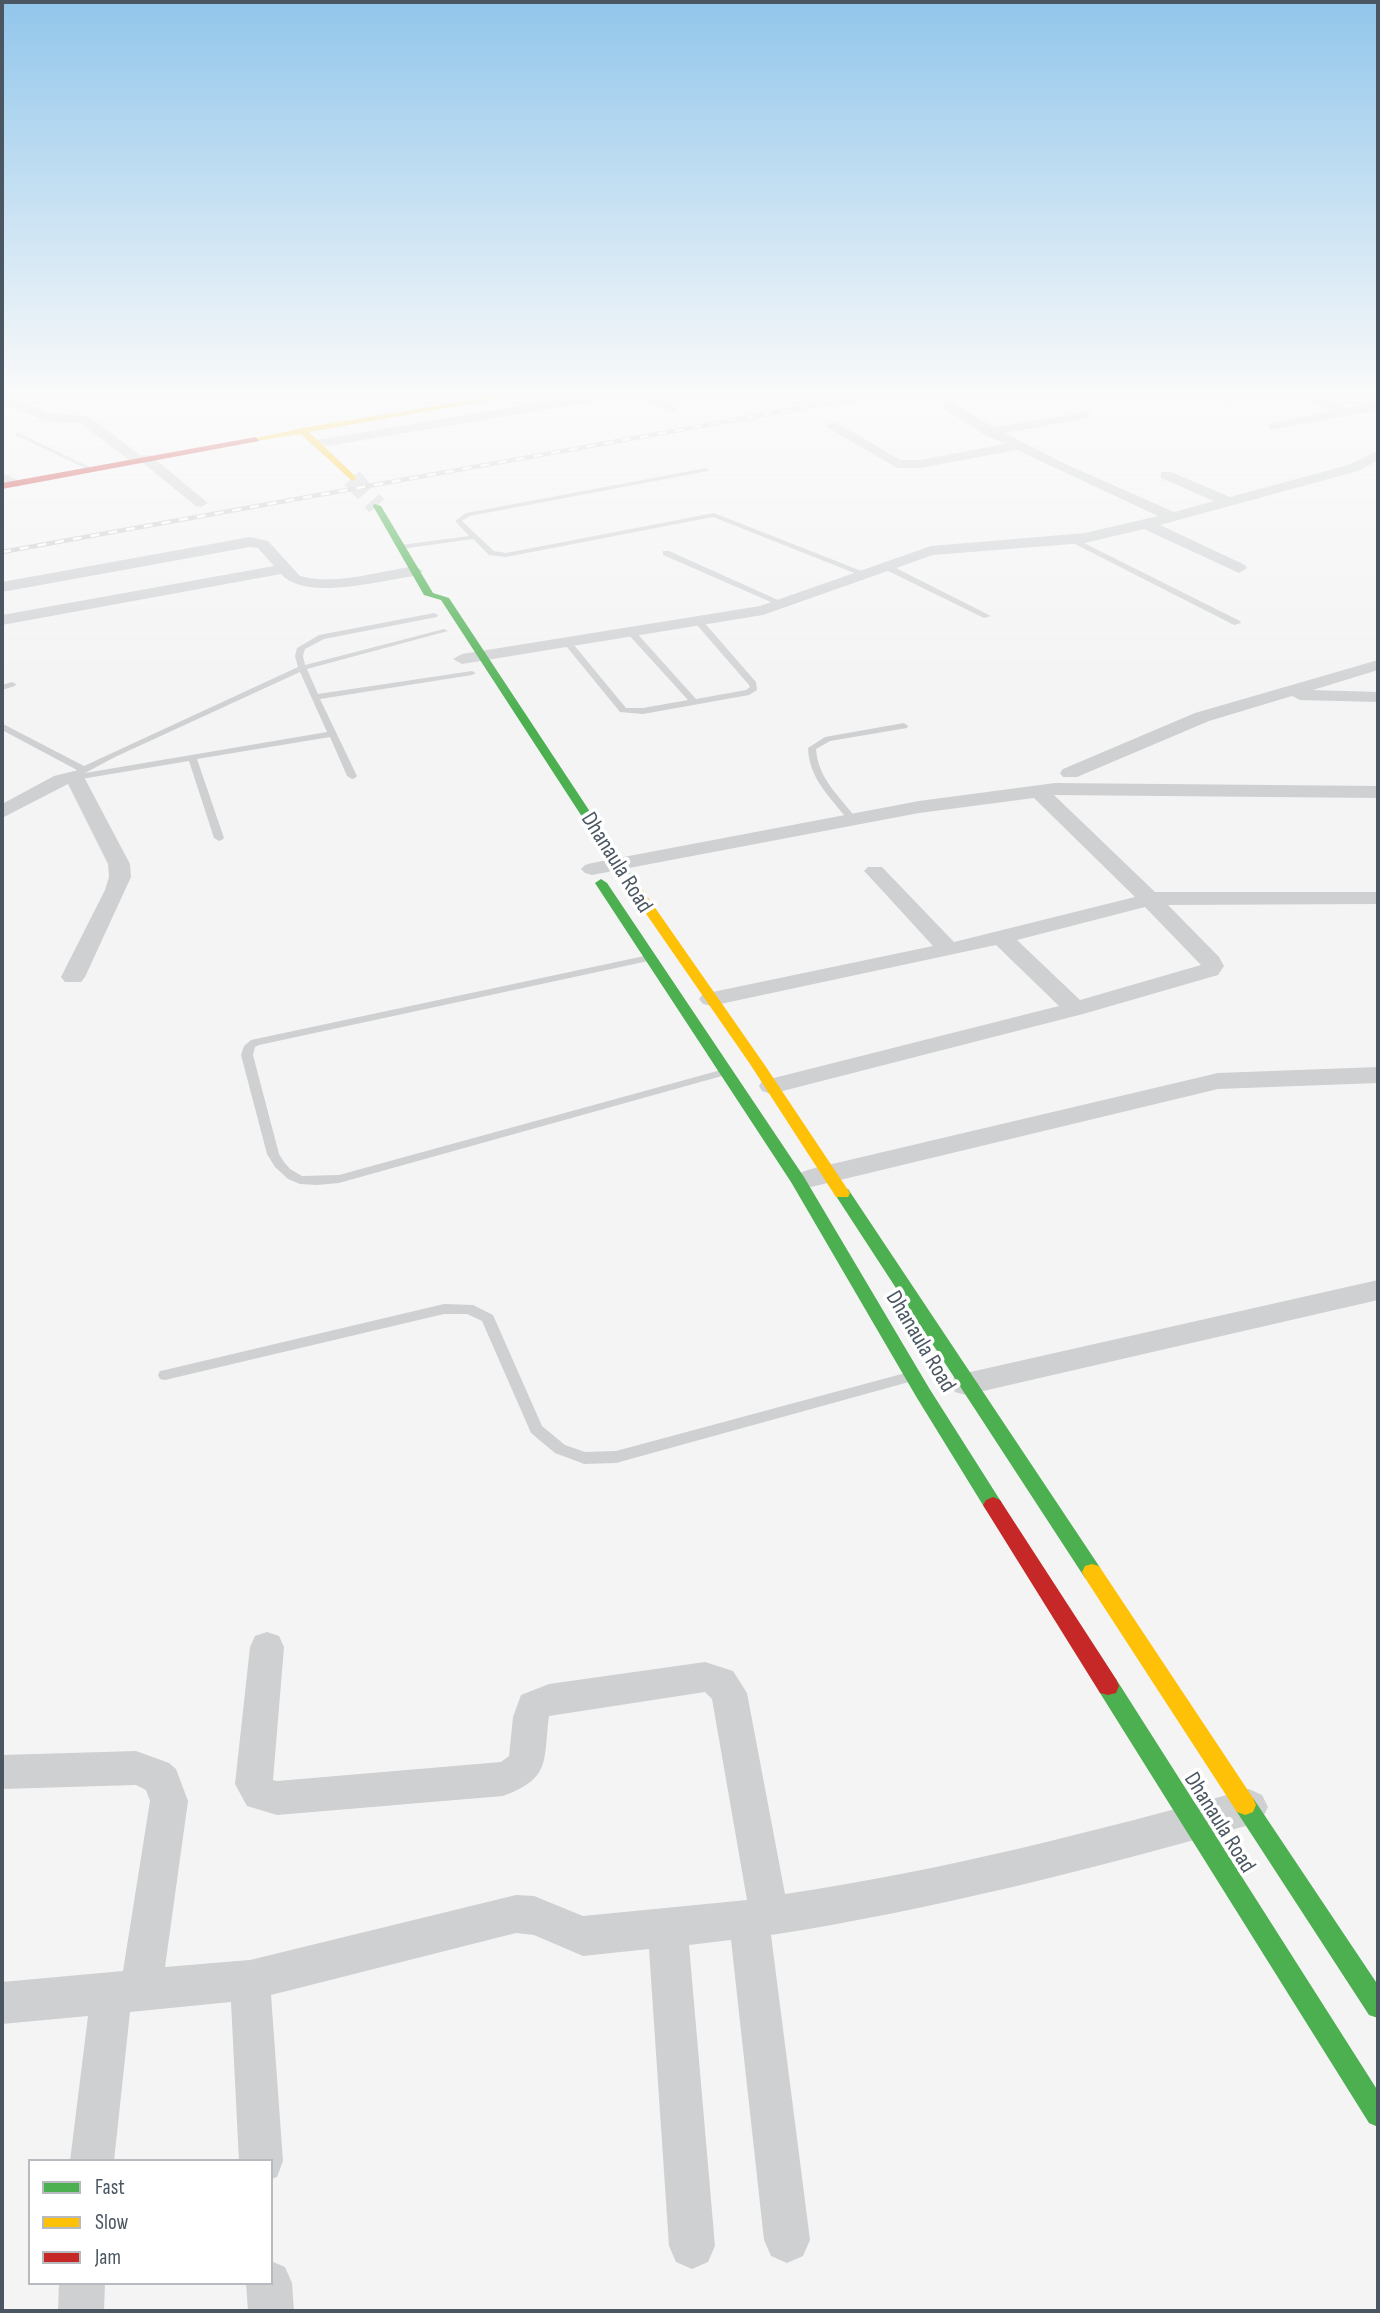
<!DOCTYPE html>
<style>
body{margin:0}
#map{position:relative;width:1380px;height:2313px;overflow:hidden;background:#f4f4f4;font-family:"Sofia Sans Condensed",sans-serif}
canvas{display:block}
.frame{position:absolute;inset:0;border:4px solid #4a5661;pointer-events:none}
.legend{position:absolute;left:28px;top:2159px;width:245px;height:126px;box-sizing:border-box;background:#fff;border:2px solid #b7bbc0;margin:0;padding:9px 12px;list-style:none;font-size:21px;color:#4a5661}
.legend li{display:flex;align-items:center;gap:14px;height:35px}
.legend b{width:35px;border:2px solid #b7bbc0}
</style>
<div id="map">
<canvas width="1380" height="2313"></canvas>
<div class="frame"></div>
<ul class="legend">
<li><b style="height:9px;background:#4caf50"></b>Fast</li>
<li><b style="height:9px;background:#ffc107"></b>Slow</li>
<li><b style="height:9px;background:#c62828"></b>Jam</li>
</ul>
</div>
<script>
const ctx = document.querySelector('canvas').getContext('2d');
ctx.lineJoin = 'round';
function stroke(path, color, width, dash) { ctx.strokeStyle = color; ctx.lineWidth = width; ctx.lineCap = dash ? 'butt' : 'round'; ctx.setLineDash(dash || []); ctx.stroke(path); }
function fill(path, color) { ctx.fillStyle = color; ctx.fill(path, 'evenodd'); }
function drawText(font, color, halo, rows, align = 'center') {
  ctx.font = font + ' "Sofia Sans Condensed",sans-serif'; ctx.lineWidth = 7; ctx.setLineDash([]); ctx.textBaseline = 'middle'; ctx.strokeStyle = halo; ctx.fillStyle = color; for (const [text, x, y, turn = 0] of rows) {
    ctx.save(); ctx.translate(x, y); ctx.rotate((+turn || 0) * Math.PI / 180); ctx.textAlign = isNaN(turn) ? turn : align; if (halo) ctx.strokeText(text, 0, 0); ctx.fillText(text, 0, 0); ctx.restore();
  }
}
stroke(new Path2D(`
 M 352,478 L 377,506`), '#d2d4d7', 20, [20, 10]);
fill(new Path2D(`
 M 15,433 L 19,433 L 94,469 L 89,470 L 15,435 Z
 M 706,468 L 708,469 L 708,471 L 470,516 L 462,521 L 494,551 L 506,553 L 714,513 L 869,574 L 862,576 L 713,517 L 506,557 L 489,555 L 473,539 L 401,549 L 397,547 L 401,545 L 469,536 L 455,521 L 466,513 Z
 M 1072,537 L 1240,621 L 1241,623 L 1234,625 L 1069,541 L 1068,539 Z
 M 663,551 L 669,551 L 787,604 L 780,606 L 663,555 Z
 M 882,564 L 888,564 L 991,616 L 984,618 L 882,568 Z
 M 434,613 L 438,615 L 437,617 L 324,639 L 305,649 L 303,656 L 305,665 L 444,629 L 448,631 L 307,669 L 318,694 L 472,671 L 476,673 L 472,675 L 320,699 L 357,776 L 355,778 L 352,779 L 347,776 L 330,737 L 197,759 L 224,838 L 222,840 L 219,841 L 214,838 L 189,761 L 81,779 L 77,777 L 70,780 L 65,777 L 77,770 L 2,730 L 2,724 L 5,725 L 84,766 L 298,667 L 295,656 L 297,648 L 319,635 ZM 300,672 L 327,732 L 85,773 L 115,757 Z
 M 696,620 L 702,620 L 756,682 L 757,690 L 749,695 L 643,714 L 620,712 L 562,641 L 569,639 L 626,708 L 643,708 L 688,700 L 628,634 L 627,632 L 631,630 L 634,630 L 696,699 L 746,690 L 750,687 L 749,685 L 696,624 Z
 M 12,682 L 16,684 L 15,686 L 2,690 L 2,685 Z
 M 904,723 L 908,726 L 907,728 L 830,741 L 816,749 C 818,779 840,797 857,819 L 852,822 L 849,821 C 831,798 809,779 808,748 L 825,737 Z
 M 649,955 L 654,958 L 653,960 L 259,1045 L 255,1047 L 253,1055 L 279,1154 L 284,1162 L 290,1169 L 302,1176 L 339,1175 L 721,1070 L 729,1070 L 731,1072 L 729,1074 L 339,1183 L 317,1185 L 300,1184 L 288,1179 L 275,1167 L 267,1154 L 241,1055 L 244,1046 L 251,1040 Z
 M 444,1304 L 473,1305 L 493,1315 L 542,1426 L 565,1445 L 585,1452 L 616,1451 L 909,1372 L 914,1373 L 916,1377 L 914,1381 L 909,1382 L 616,1463 L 584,1464 L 579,1462 L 555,1453 L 531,1433 L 482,1321 L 467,1314 L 444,1314 L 165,1380 L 160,1379 L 158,1375 L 160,1371 L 165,1370 Z`), '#ced0d2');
fill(new Path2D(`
 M 610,391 L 650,391 L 677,408 L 676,411 L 666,411 L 636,394 L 316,448 L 309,444 L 316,440 Z
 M 1116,391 L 1141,391 L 1135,395 L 1111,398 L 1111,392 Z
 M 1204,391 L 1221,391 L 1234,398 L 1228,402 Z
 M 1285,391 L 1302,391 L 1347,408 L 1378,402 L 1378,410 L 1269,430 L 1269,424 L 1332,411 Z
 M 2,393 L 52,414 L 88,416 L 140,455 L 150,455 L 208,503 L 201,507 L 196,506 L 143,463 L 133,463 L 80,423 L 45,421 L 2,402 Z
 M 948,401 L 994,427 L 1089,412 L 1089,418 L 1005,433 L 1063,463 L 1174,512 L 1214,501 L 1161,478 L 1161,472 L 1171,472 L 1230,497 L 1348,465 L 1378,451 L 1378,460 L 1358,471 L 1160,525 L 1245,565 L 1247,568 L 1239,573 L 1144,529 L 1085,543 L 933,555 L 763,615 L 462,664 L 453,659 L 462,654 L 760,606 L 931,546 L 1085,533 L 1158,516 L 1017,450 L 920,468 L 897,468 L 825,426 L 832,422 L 837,423 L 900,460 L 920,460 L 1005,444 L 985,435 L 943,408 L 943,402 Z
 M 2,473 L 24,483 L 17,487 L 2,482 Z
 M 250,537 L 268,541 L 300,576 C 335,586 380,571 415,566 L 423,571 L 415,576 C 381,580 306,602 281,574 L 2,625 L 2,615 L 274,566 L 258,548 L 250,547 L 2,592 L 2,582 Z
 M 1378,660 L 1378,670 L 1313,690 L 1378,692 L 1378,702 L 1300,700 L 1292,696 L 1209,721 L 1077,777 L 1063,777 L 1060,773 L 1063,769 L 1195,713 Z
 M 74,771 L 84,777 L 130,864 L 131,877 L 85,977 L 81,982 L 65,982 L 61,977 L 105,890 L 109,877 L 108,864 L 68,784 L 2,818 L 2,804 L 54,776 Z
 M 1055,783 L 1378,786 L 1378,798 L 1054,795 L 1155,892 L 1378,892 L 1378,904 L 1168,905 L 1219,957 L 1224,966 L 1218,975 L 1083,1014 L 771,1094 L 762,1091 L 759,1086 L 762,1081 L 1059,1006 L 996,945 L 711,1006 L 703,1004 L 699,999 L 703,994 L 933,946 L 868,875 L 864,871 L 868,867 L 882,867 L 954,942 L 1135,897 L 1034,798 L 919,813 L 592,875 L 585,873 L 581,869 L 585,865 L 592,863 L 919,801 ZM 1145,907 L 1201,965 L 1080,1000 L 1017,940 Z
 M 1378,1067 L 1378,1083 L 1218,1089 L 811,1187 L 802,1184 L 798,1178 L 802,1172 L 811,1169 L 1218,1073 Z
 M 1378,1280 L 1378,1300 L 966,1395 L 955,1392 L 951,1384 L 955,1376 L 966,1373 Z
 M 267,1632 L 279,1636 L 284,1647 L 273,1780 L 277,1781 L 501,1762 L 509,1756 L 513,1717 L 521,1695 L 549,1684 L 705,1662 L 733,1671 L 747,1693 L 785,1894 C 942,1871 1096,1831 1249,1789 L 1262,1795 L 1268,1807 L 1262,1819 L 1249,1825 C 1091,1869 933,1910 771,1935 L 810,2240 L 803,2256 L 787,2263 L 771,2256 L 764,2240 L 731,1940 L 689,1945 L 715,2246 L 708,2262 L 692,2269 L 676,2262 L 669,2246 L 649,1949 L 583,1956 L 534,1935 L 516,1933 L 271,1995 L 283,2161 L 277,2177 L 271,2179 L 271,2161 L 239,2161 L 231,2002 L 130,2012 L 114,2161 L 70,2161 L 88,2016 L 2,2024 L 2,1982 L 123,1971 L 150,1801 L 146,1790 L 136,1785 L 2,1789 L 2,1755 L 136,1751 L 169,1763 L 176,1769 L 188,1801 L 165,1967 L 250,1960 L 516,1895 L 534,1896 L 583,1916 L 747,1900 L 712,1699 L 705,1692 L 549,1716 C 543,1761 552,1778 503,1796 L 277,1815 L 247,1806 L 235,1784 L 250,1647 L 255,1636 Z
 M 271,2261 L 285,2267 L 292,2283 L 294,2311 L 248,2311 L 246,2283 L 271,2283 Z
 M 59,2283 L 105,2283 L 104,2311 L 58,2311 Z`), '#ced0d2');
fill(new Path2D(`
 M 374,504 L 381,506 L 433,593 L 449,598 L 643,892 L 642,895 L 632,895 L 631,892 L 441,600 L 424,595 L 373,506 Z
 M 601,879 L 607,883 L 804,1177 L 929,1388 L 1000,1500 L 1003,1505 L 1000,1510 L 993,1513 L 986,1510 L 917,1398 L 791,1182 L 595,883 Z
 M 842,1188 L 848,1189 L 1099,1566 L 1102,1572 L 1099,1578 L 1092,1580 L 1085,1578 L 834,1193 Z
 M 1108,1677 L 1116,1679 L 1378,2091 L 1378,2127 L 1369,2123 L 1100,1693 L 1097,1686 L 1100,1679 Z
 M 1245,1795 L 1253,1798 L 1378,1985 L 1378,2018 L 1369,2015 L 1237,1812 L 1234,1805 L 1237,1798 Z`), '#4caf50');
fill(new Path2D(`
 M 527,391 L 544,391 L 309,432 L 355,476 L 355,480 L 352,481 L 301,434 L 256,441 L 252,439 L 302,428 Z
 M 637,888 L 642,889 L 764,1064 L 850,1193 L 848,1197 L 836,1197 L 750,1064 L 631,892 Z
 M 1092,1564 L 1099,1566 L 1253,1798 L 1256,1805 L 1253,1812 L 1245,1815 L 1237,1812 L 1085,1578 L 1082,1572 L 1085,1566 Z`), '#ffc107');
fill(new Path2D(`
 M 256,437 L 259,441 L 2,489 L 2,483 Z
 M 993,1497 L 1000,1500 L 1116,1679 L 1119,1686 L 1116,1693 L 1108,1695 L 1100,1693 L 986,1510 L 983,1505 L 986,1500 Z`), '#c62828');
const rail = new Path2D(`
 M 2,552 L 896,391`);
stroke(rail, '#c9cacc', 4.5);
stroke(rail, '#fff', 2.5, [9]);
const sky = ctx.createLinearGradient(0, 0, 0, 715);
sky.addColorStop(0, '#91c6eb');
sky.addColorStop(0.55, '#fafafa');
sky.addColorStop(1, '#fafafa00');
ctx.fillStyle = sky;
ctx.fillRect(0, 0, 1380, 715);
drawText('23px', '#4a5661', '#fff', [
 ["Dhanaula Road",616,863,58],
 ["Dhanaula Road",920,1342,59],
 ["Dhanaula Road",1219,1823,58]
]);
</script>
